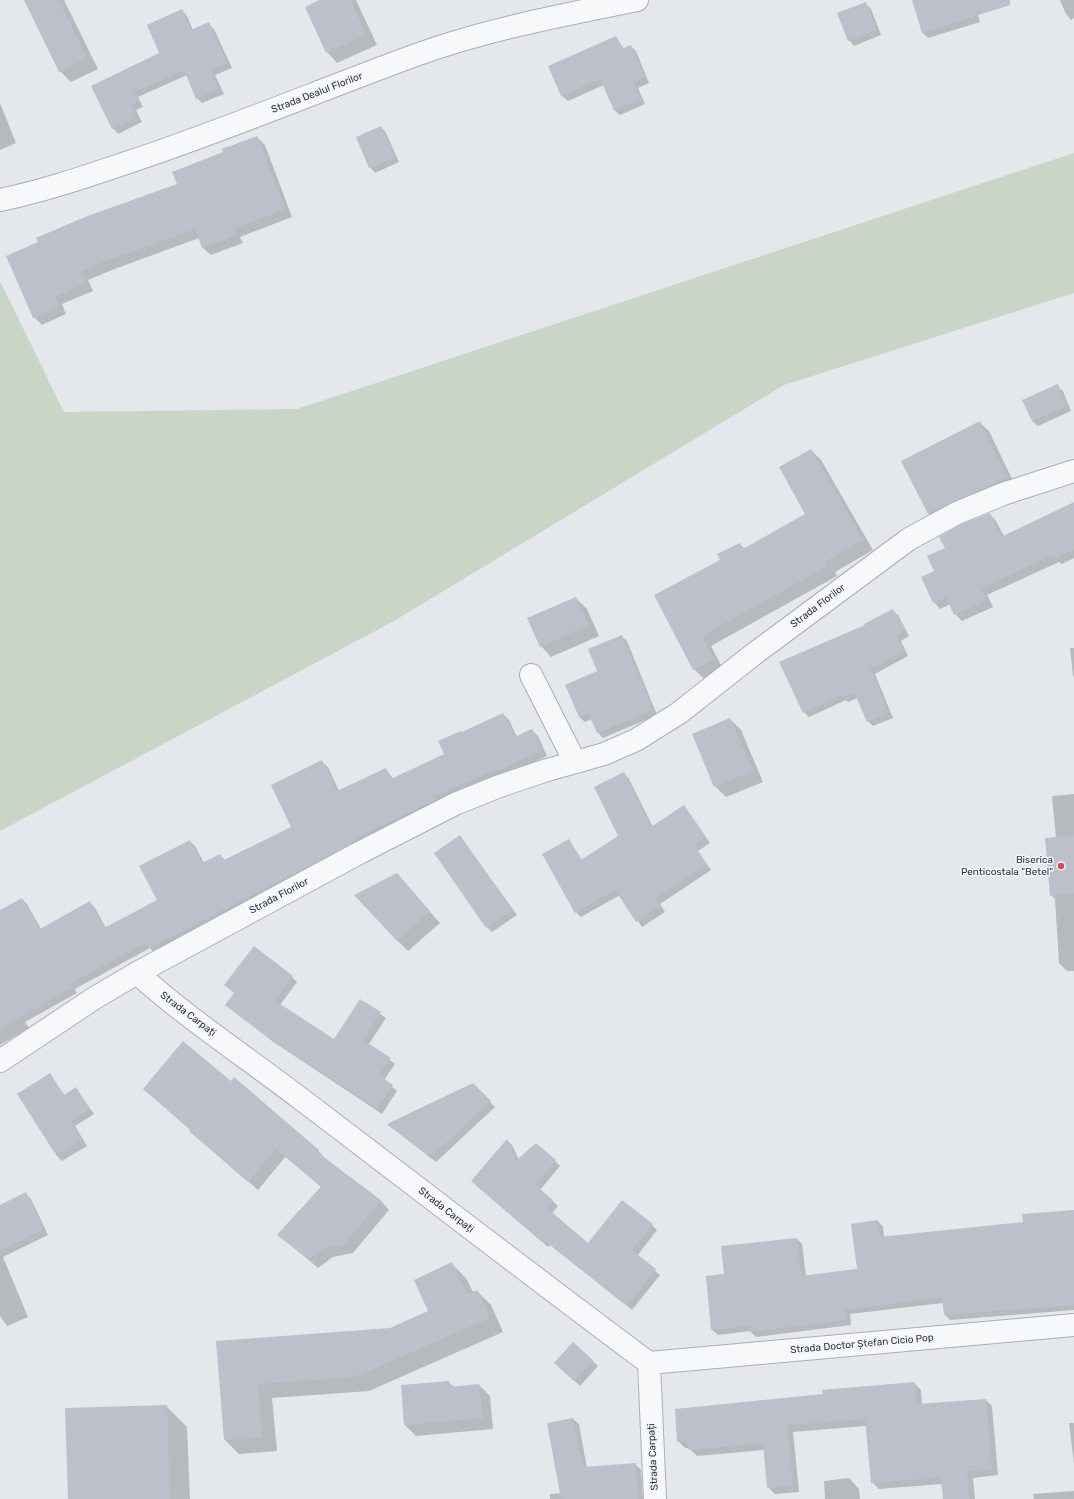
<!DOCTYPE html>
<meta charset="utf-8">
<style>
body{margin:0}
canvas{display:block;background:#e4e7ec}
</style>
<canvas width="1074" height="1499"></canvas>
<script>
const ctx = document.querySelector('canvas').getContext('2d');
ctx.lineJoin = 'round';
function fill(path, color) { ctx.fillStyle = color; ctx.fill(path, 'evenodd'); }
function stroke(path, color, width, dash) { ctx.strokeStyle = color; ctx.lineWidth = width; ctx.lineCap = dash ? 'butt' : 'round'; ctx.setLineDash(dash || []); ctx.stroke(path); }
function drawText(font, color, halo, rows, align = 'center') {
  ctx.font = font + ' Rubik,sans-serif'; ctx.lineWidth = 3; ctx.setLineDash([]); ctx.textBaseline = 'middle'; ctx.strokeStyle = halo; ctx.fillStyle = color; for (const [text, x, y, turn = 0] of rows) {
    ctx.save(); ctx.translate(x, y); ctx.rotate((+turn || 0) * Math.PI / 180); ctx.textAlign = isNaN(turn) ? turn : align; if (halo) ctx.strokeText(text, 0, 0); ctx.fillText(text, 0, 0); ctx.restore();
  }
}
fill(new Path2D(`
 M 1074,153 L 1074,293 L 784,385 L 394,621 L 0,831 L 0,281 L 64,412 L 297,409 Z`), '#c9d6c5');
fill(new Path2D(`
 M 25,0 L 64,0 L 98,69 L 71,82 L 60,71 Z
 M 322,0 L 356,0 L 377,45 L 337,63 L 327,52 Z
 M 913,0 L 973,0 L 980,22 L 928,38 L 923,33 Z
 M 1060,0 L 1074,0 L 1074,18 L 1071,20 L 1066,14 Z
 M 866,4 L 871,9 L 881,35 L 854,46 L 849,40 Z
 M 182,10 L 187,16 L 193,30 L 209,24 L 214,29 L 232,68 L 215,75 L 224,94 L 202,103 L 197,98 L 187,75 L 138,97 L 143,107 L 136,110 L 142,122 L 118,134 L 113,128 L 93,86 L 161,54 Z
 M 616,37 L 624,49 L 631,46 L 636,51 L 649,83 L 638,88 L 645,104 L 620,115 L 614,110 L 604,85 L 568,101 L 562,96 L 550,66 Z
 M 0,103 L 16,143 L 0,150 Z
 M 381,127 L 386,133 L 399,162 L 375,173 L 370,167 Z
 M 257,137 L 265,145 L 292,217 L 240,237 L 243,243 L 211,255 L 203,248 L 199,238 L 112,270 L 88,280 L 93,291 L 62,304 L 66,314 L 42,325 L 34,317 L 7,256 L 178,184 L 225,152 Z
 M 1057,386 L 1063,391 L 1071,411 L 1038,426 L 1032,421 Z
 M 980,423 L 989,431 L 1015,485 L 938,522 L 929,514 L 903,461 Z
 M 811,450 L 821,460 L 873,550 L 835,572 L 837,576 L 711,646 L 723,669 L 704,679 L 694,669 L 656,595 L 722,560 L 740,544 L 745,549 L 807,515 Z
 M 1074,504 L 1074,558 L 1062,564 L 1059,562 L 987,595 L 993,607 L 962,621 L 955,614 L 951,604 L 940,609 L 934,602 L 935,572 L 946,548 L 990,514 L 996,521 L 1004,536 Z
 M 576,598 L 587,609 L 599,636 L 551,657 L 541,646 Z
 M 892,610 L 898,615 L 909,636 L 901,641 L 908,656 L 875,674 L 893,718 L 873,726 L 868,721 L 858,698 L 848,702 L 846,700 L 809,717 L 804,712 L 866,626 Z
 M 621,636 L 627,641 L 657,715 L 603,738 L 598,733 L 592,719 L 585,722 L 579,717 L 598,672 Z
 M 1070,648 L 1074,648 L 1074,677 L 1073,676 Z
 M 503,714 L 509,720 L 517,737 L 532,730 L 538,736 L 547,756 L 155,953 L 150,948 L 75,989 L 77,993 L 25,1022 L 29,1028 L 0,1045 L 0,911 L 22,899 L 27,904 L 41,929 L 90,903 L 95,908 L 106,928 L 158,901 L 190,841 L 195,846 L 204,863 L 220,855 L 226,861 L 293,827 L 322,762 L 328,767 L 339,791 L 386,769 L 393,779 L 445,755 L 462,733 Z
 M 730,719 L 741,730 L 763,782 L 726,797 L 715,786 Z
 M 624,773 L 629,779 L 653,827 L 684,806 L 710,843 L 698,851 L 711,870 L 660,904 L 665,912 L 642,927 L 620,895 L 581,917 L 576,912 L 569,840 L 582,860 L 619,836 Z
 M 1074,794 L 1074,971 L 1067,971 L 1059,963 L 1055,899 L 1051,895 L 1056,838 L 1052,796 Z
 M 460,836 L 517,915 L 492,932 L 487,927 Z
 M 397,874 L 440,923 L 408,951 L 397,940 Z
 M 292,977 L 297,982 L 280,1005 L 334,1040 L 360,1000 L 386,1018 L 369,1044 L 395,1064 L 384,1080 L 397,1091 L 382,1114 L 272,1041 L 232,1010 L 235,994 L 225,985 Z
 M 50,1075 L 65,1096 L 76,1089 L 94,1114 L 75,1126 L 87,1146 L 62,1161 L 57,1156 L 19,1094 Z
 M 231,1082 L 318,1150 L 326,1160 L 381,1201 L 389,1210 L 353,1253 L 333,1257 L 318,1268 L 278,1234 L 321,1187 L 286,1156 L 258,1190 L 144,1089 Z
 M 473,1084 L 495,1107 L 436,1162 L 388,1125 Z
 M 507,1140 L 512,1145 L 519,1160 L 555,1161 L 560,1166 L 540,1190 L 558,1206 L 552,1213 L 588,1245 L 652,1225 L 657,1230 L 637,1256 L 660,1275 L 632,1310 L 550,1245 L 548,1247 L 477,1186 Z
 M 26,1194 L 31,1199 L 48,1235 L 3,1257 L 28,1317 L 7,1326 L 0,1316 L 0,1206 Z
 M 1074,1211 L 1074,1310 L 950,1320 L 945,1315 L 943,1303 L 850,1314 L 851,1325 L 756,1337 L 750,1331 L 718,1335 L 712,1330 L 725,1275 L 797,1239 L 802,1244 L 806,1276 L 858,1269 L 878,1221 L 883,1227 L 884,1237 L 1024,1223 Z
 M 451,1263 L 466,1278 L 473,1292 L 477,1291 L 491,1305 L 503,1332 L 369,1391 L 272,1398 L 277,1451 L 239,1454 L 225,1440 L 217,1342 L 390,1329 L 429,1312 Z
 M 573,1343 L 598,1366 L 580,1386 L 561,1368 Z
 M 448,1382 L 454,1387 L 479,1385 L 490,1396 L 493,1429 L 416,1436 L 405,1425 L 402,1386 Z
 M 914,1383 L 921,1390 L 922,1405 L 986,1400 L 992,1406 L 998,1475 L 973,1478 L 975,1499 L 944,1499 L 942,1484 L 879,1489 L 872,1482 L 866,1426 L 793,1432 L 799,1492 L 775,1494 L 768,1487 L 764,1450 L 697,1456 L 689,1448 L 685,1448 L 678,1441 L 824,1395 Z
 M 166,1406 L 187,1427 L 190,1499 L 69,1499 Z
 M 573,1419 L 579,1424 L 587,1468 L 635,1464 L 641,1470 L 643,1499 L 550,1499 L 550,1494 L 561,1493 Z
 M 1069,1423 L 1074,1423 L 1074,1464 Z
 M 849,1478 L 859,1489 L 860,1499 L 825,1499 L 824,1481 Z
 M 1074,1491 L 1074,1499 L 1034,1499 L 1033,1494 Z`), '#0003');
fill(new Path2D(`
 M 24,0 L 59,0 L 87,58 L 59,72 Z
 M 319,0 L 351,0 L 366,35 L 326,53 L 305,7 Z
 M 912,0 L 1010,0 L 1010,5 L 922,33 Z
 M 866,2 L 877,30 L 848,41 L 837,13 Z
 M 182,9 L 191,30 L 209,22 L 227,63 L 211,70 L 219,89 L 196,99 L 184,70 L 134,92 L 138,101 L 131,105 L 137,117 L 112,129 L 91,86 L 159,53 L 147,25 Z
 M 616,36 L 622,49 L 631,45 L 645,77 L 634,82 L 641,99 L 614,110 L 600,79 L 561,96 L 548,66 Z
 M 381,126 L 395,157 L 369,168 L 356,137 Z
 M 257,136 L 285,209 L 233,229 L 236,235 L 202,248 L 195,229 L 103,262 L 81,272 L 86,283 L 55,297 L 59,306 L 33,318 L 6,256 L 38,242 L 36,238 L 85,217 L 177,184 L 172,172 L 223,152 L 222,149 Z
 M 1058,384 L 1067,406 L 1032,421 L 1022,400 Z
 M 980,421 L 1007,477 L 928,514 L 901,461 Z
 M 811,449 L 863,540 L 826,561 L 828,566 L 702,636 L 714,659 L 693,670 L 654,595 L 720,560 L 717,554 L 740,543 L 743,549 L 805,514 L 779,467 Z
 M 1074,502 L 1074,549 L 1054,558 L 1053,555 L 981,588 L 987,600 L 954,615 L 946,597 L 933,603 L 921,577 L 934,571 L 927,556 L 945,548 L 939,537 L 962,524 L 990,513 L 1001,537 Z
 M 576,597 L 589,625 L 540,647 L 527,618 Z
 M 893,609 L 905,631 L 896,635 L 904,651 L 870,669 L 889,713 L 867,722 L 854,692 L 842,698 L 841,695 L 803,713 L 779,662 L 865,625 L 864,624 Z
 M 622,635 L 653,710 L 597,733 L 588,713 L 579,717 L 565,685 L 597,671 L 588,649 Z
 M 503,713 L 515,737 L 532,729 L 542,750 L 498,771 L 497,769 L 434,796 L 436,800 L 355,838 L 356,841 L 311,865 L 149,948 L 146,942 L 70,984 L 72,988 L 0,1028 L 0,910 L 22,898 L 40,929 L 90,901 L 104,928 L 157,900 L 139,866 L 190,840 L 202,863 L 220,854 L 224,860 L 291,827 L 271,785 L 322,760 L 337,791 L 386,768 L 391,779 L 444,754 L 438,741 L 461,731 L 462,732 Z
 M 730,718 L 753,771 L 714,787 L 692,734 Z
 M 624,772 L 651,827 L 684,805 L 706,837 L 694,845 L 707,864 L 655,899 L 660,906 L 636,922 L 615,890 L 575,913 L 542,854 L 569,839 L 581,860 L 618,836 L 594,787 Z
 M 460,835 L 512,910 L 486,928 L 434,853 Z
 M 1074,835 L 1074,893 L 1050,896 L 1045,838 Z
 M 397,873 L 430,911 L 397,941 L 354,895 Z
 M 254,946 L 293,976 L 274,1000 L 334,1039 L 360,999 L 381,1012 L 363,1040 L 391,1058 L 379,1075 L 393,1085 L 377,1109 L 266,1036 L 225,1005 L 234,993 L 224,985 Z
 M 183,1041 L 231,1081 L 234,1077 L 319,1150 L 317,1152 L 381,1200 L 344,1245 L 324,1248 L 308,1259 L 277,1235 L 321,1187 L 276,1149 L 248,1182 L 189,1131 L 190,1129 L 143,1089 Z
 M 50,1073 L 64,1095 L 76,1087 L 90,1109 L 70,1121 L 82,1140 L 63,1152 L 54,1152 L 17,1094 Z
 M 473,1083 L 491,1101 L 434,1154 L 426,1154 L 387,1124 Z
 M 507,1139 L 517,1160 L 536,1143 L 556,1160 L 535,1185 L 553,1200 L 547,1208 L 588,1243 L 622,1200 L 653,1224 L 632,1250 L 656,1269 L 627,1306 L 544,1240 L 542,1242 L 471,1181 Z
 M 26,1192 L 44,1229 L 0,1251 L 0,1205 Z
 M 1074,1210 L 1074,1305 L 944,1315 L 942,1297 L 845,1310 L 846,1320 L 750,1332 L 750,1326 L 711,1330 L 706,1276 L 724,1274 L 721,1246 L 797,1238 L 801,1276 L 857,1269 L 851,1224 L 878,1220 L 880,1237 L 1023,1222 L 1022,1214 Z
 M 452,1262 L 467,1294 L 477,1290 L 490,1318 L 355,1377 L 258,1384 L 262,1437 L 224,1440 L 216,1341 L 390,1328 L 428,1311 L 414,1280 Z
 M 573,1342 L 593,1360 L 574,1381 L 554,1363 Z
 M 449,1381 L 449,1387 L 479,1384 L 483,1418 L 404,1425 L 401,1385 Z
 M 915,1382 L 917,1404 L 986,1399 L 992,1469 L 967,1471 L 969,1499 L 943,1499 L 941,1477 L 871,1483 L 865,1419 L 787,1425 L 793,1485 L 767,1488 L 763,1443 L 689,1450 L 685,1441 L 677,1442 L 675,1409 L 823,1394 L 822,1390 Z
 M 167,1405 L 170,1499 L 68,1499 L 65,1408 Z
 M 573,1418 L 583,1467 L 636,1463 L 638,1499 L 561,1499 L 547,1423 Z`), '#bbc0ca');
const minor = new Path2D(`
 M 0,200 C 44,191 87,176 129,162 C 226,130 320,90 416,55 C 488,29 563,15 637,0
 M 531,675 L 575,762
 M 137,973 C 188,1019 246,1057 301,1099 C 417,1187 532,1276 649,1363
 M 0,1061 L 93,999 L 137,973 L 359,853 L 455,804 L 497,787 L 544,771 L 604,754 L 636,740 L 679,713 L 754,654 L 909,539 L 957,513 L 1003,494 L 1074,471
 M 649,1363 L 1074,1325
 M 649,1363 L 655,1499`);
stroke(minor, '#a9aeb7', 24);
stroke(minor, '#f7f8fa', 22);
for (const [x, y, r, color] of [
 [1061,866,4,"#d1495b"]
]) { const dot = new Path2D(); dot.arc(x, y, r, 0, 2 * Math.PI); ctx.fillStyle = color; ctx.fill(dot); stroke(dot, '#f4f6f9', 1.5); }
drawText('10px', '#2b3445', '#f4f6f9', [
 ["Strada Dealul Florilor",317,93,-21],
 ["Strada Florilor",818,606,-37],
 ["Strada Florilor",279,896,-28],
 ["Strada Carpați",188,1014,37],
 ["Strada Carpați",446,1210,38],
 ["Strada Doctor Ștefan Cicio Pop",862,1344,-5],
 ["Strada Carpați",653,1457,-93]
]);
drawText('10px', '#2b3445', '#f4f6f9', [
 ["Biserica",1053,860],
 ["Penticostala \"Betel\"",1053,872]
], 'right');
</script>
